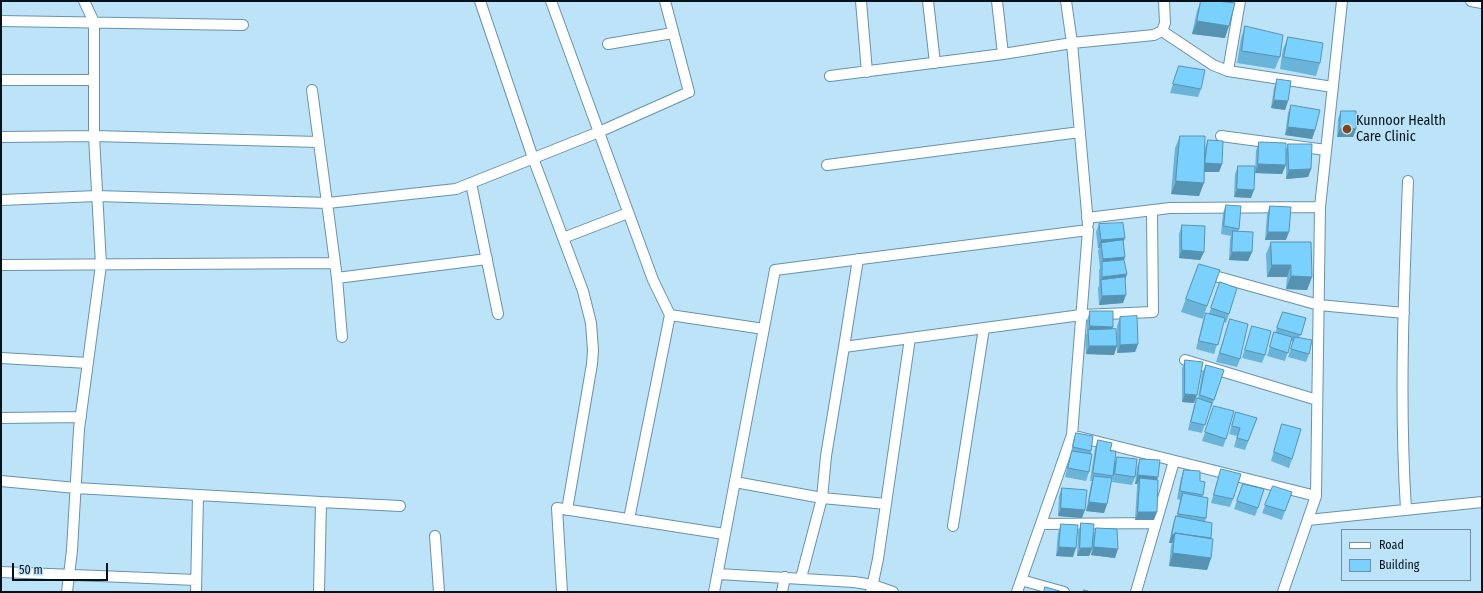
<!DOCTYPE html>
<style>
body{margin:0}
#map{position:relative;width:1483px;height:593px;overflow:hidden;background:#bde3f9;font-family:"Fira Sans Condensed",sans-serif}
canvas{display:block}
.frame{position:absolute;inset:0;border:2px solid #02121b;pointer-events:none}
.legend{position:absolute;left:1341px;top:529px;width:130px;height:52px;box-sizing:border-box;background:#bde3f9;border:1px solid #728fa0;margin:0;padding:5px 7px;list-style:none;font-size:12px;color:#02121b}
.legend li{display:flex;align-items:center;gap:8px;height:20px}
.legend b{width:20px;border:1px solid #728fa0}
.scale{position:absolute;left:12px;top:563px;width:96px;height:18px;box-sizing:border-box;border:2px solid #02121b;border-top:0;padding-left:5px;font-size:12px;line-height:14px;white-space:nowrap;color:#02121b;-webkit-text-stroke:3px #bde3f9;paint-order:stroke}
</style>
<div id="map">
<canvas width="1483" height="593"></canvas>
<div class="frame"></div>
<ul class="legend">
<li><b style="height:5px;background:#fff"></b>Road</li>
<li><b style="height:11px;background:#7bd1fd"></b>Building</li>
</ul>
<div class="scale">50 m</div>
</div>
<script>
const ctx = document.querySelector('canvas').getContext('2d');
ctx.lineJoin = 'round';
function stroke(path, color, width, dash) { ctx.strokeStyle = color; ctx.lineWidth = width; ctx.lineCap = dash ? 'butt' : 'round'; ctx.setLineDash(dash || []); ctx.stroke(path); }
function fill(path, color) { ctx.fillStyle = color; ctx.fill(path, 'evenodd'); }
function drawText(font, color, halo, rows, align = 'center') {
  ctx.font = font + ' "Fira Sans Condensed",sans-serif'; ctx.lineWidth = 3; ctx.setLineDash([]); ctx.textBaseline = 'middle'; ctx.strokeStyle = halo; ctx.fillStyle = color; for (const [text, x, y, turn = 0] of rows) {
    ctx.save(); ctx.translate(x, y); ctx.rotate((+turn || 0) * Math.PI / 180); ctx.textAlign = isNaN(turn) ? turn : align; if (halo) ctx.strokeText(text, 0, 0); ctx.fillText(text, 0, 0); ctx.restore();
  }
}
const minor = new Path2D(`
 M 480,1 L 533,158 L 583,291 L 591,323 L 593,350 L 592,364 L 567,510
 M 551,1 L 653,280 L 670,315 L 629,519
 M 861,1 L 867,72
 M 928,1 L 935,63
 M 997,1 L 1003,54
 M 1066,1 L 1072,43 L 1088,224
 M 1240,1 L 1228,71 L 1333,87
 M 1471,1 L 1482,3
 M 1,21 L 243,25
 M 1162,31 L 1213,65 L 1228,71
 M 608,44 L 673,33
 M 830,76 L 1003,54 L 1072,43 L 1154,35 L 1162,31 L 1165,23 L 1164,1
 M 1,80 L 93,80
 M 312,90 L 337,278 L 342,337
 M 1221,136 L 1326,150
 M 1,137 L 94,136 L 319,142
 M 827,165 L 1080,132
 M 471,183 L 498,314
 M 1,200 L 97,196 L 328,203 L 456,189 L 599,132 L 689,92 L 665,1
 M 1087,218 L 1170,208 L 1320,207
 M 563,238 L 628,213
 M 858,259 L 844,347 L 1081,315 L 1153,312 L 1152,210
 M 1,265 L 335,263
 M 1204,273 L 1319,305 L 1404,313
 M 337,278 L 487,259
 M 670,315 L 764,329
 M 1,358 L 88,363
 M 1185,360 L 1317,400
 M 1,418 L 81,417
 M 1079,437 L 1316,496
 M 1,481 L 76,488 L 321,502 L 319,592
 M 735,482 L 822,498 L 886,504
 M 321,502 L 400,506
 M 1406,509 C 1399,400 1404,290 1408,181
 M 1308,520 L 1482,502
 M 1041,524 L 1156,523
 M 953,526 L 984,328
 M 435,536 L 439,592
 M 1,572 L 196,580
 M 718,574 L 854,582 L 873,585 L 893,592
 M 801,578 L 822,498 L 826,456 L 844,347
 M 1021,580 L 1064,592
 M 67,592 L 72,550 L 79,429 L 101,265 L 94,136 L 94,22 L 84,1
 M 196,592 L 198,495
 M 562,592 L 557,508 L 724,534
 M 714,592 L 775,270 L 1088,230 L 1072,435 L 1017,592
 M 782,592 L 785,577
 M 871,592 L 878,559 L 910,338
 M 1136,592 L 1174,461
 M 1283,592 L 1316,496 L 1320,207 L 1342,1`);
stroke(minor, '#6593ac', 12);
stroke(minor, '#fff', 10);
fill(new Path2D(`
 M 1201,1 L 1216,1 L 1225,38 L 1192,34 L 1197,11 Z
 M 1245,26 L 1280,57 L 1275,69 L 1237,63 L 1241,38 Z
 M 1288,37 L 1320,63 L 1316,76 L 1280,69 L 1283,49 Z
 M 1179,66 L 1201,89 L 1198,97 L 1170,93 Z
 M 1277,79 L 1288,101 L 1285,110 L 1271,108 L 1274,88 Z
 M 1291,105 L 1315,130 L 1312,139 L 1285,135 L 1288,113 Z
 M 1341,111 L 1356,129 L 1353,137 L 1337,137 L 1338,119 Z
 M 1180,136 L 1205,152 L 1205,148 L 1208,140 L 1222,164 L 1219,172 L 1204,172 L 1199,196 L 1171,194 L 1175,148 Z
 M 1259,142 L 1286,150 L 1288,144 L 1311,169 L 1308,177 L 1286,179 L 1286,162 L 1282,174 L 1255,173 L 1256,151 Z
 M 1238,166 L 1251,198 L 1234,197 L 1235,174 Z
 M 1226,205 L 1239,229 L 1238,231 L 1252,252 L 1248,261 L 1229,260 L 1230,239 L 1231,236 L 1221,234 L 1223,213 Z
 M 1270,206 L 1286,240 L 1265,240 L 1267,214 Z
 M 1099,224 L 1123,242 L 1124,260 L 1127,274 L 1125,280 L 1123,303 L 1099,305 L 1098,288 L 1099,286 L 1099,270 L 1100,268 L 1098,251 L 1099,248 L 1098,248 L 1096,232 Z
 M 1182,225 L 1204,252 L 1200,260 L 1179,258 L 1179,234 Z
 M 1271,242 L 1312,277 L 1307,290 L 1286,289 L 1287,277 L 1267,277 L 1266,254 Z
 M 1199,264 L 1207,306 L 1203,319 L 1181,312 Z
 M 1220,282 L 1229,314 L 1226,323 L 1224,322 L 1214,354 L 1196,349 L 1203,321 L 1206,313 L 1209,314 Z
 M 1090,311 L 1112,329 L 1114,355 L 1086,354 L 1085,338 L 1087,332 L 1087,320 Z
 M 1283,312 L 1306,318 L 1299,338 L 1309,354 L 1306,362 L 1288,357 L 1293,342 L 1291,341 L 1285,361 L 1267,356 L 1274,332 L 1275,333 Z
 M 1120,317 L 1138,344 L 1135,352 L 1117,353 L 1117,326 Z
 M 1230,319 L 1240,359 L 1237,367 L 1216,362 Z
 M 1252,326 L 1265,355 L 1262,363 L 1242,358 Z
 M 1185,360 L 1194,403 L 1182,402 L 1182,368 Z
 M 1206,365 L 1214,400 L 1211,408 L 1210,408 L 1202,433 L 1188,430 L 1194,406 L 1197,398 L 1198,398 L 1202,373 Z
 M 1214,406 L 1226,439 L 1223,447 L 1202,441 Z
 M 1236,412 L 1257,418 L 1245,450 L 1234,447 L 1237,436 L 1229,434 Z
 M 1282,424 L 1292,459 L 1289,468 L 1271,461 Z
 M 1076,433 L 1091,451 L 1091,453 L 1089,472 L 1086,481 L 1065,477 L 1069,460 L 1071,454 L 1073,441 Z
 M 1098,440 L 1110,451 L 1114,465 L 1117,457 L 1135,477 L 1132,485 L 1112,482 L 1113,477 L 1111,483 L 1107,504 L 1104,513 L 1086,511 L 1091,484 L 1092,481 L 1090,481 L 1095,448 Z
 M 1140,459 L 1158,477 L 1157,479 L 1154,520 L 1135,520 L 1137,486 L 1137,484 L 1135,484 L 1137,467 Z
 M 1221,469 L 1233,499 L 1230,507 L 1211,503 Z
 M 1184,470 L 1200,481 L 1203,495 L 1202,497 L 1206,518 L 1205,522 L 1211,538 L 1211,558 L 1207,570 L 1169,566 L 1171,546 L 1172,543 L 1169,543 L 1173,524 L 1176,516 L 1177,516 L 1180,500 L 1177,499 L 1181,478 Z
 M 1243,484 L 1258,508 L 1255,516 L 1234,509 Z
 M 1273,486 L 1285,511 L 1282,520 L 1262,513 Z
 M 1062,488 L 1082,518 L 1058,516 L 1059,496 Z
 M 1081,523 L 1093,536 L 1096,528 L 1115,558 L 1091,555 L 1092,550 L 1089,556 L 1077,556 L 1078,532 Z
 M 1061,524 L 1073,557 L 1056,556 L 1058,533 Z`), '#6ab4da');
fill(new Path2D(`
 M 1197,21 L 1229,26 L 1225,38 L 1192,34 Z
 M 1274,100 L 1288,101 L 1285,110 L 1271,108 Z
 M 1288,127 L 1315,130 L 1312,139 L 1285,135 Z
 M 1340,128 L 1356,129 L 1353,137 L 1337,137 Z
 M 1205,163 L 1222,164 L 1219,172 L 1202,172 Z
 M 1258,164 L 1286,165 L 1282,174 L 1255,173 Z
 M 1311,169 L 1308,177 L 1286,179 L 1289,170 Z
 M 1176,181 L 1204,183 L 1199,196 L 1171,194 Z
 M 1237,189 L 1254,190 L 1251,198 L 1234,197 Z
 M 1268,232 L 1289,232 L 1286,240 L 1265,240 Z
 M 1125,238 L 1122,246 L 1101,243 L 1099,248 L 1098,248 L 1101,240 Z
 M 1182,250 L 1204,252 L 1200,260 L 1179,258 Z
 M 1232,252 L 1252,252 L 1248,261 L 1229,260 Z
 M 1125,257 L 1122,266 L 1102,262 L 1100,268 L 1103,259 Z
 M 1272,265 L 1291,265 L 1287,277 L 1267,277 Z
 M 1127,274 L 1124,283 L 1101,280 L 1102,277 Z
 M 1291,276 L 1312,277 L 1307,290 L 1286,289 Z
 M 1126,295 L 1123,303 L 1099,305 L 1102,296 Z
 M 1090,326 L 1113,327 L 1110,335 L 1088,332 Z
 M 1138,344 L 1135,352 L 1117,353 L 1120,345 Z
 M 1089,346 L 1117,346 L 1114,355 L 1086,354 Z
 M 1185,394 L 1197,395 L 1194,403 L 1182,402 Z
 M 1138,475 L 1158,477 L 1155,485 L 1140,478 L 1137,484 L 1135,484 Z
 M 1089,502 L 1107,504 L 1104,513 L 1086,511 Z
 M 1061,508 L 1085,510 L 1082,518 L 1058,516 Z
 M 1138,512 L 1157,512 L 1154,520 L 1135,520 Z
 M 1172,534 L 1175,535 L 1172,543 L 1169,543 Z
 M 1059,547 L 1076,548 L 1073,557 L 1056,556 Z
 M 1094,547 L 1118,549 L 1115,558 L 1091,555 Z
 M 1080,548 L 1092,548 L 1089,556 L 1077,556 Z
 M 1173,553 L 1211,558 L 1207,570 L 1169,566 Z`), '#5692b1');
const building = new Path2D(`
 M 1201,1 L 1216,1 L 1235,3 L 1229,26 L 1197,21 Z
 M 1245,26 L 1283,35 L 1280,57 L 1242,51 Z
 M 1288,37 L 1323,43 L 1320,63 L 1284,57 Z
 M 1179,66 L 1205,70 L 1201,89 L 1173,84 Z
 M 1277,79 L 1291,81 L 1288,101 L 1274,100 Z
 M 1291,105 L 1320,110 L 1315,130 L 1288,127 Z
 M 1341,111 L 1356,111 L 1356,129 L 1340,128 Z
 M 1180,136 L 1205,136 L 1204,183 L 1176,181 Z
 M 1208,140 L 1223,141 L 1222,164 L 1205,163 Z
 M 1259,142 L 1286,143 L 1286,165 L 1258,164 Z
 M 1288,144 L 1312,144 L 1311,169 L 1289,170 Z
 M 1238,166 L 1255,166 L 1254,190 L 1237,189 Z
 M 1226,205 L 1241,206 L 1239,229 L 1224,226 Z
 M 1270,206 L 1291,207 L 1289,232 L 1268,232 Z
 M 1123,223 L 1125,238 L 1101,240 L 1099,224 Z
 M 1182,225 L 1205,226 L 1204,252 L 1182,250 Z
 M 1233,231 L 1253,232 L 1252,252 L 1232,252 Z
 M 1123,240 L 1125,257 L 1103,259 L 1101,243 Z
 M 1271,242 L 1311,242 L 1312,277 L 1291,276 L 1291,265 L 1272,265 Z
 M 1124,260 L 1127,274 L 1102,277 L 1102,262 Z
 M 1199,264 L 1220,270 L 1207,306 L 1186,299 Z
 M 1125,277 L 1126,295 L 1102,296 L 1101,280 Z
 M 1220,282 L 1237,288 L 1229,314 L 1211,308 Z
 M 1090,311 L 1113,311 L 1113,327 L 1090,326 Z
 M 1283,312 L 1306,318 L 1301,335 L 1277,328 Z
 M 1206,313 L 1225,318 L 1218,345 L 1199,341 Z
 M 1137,316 L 1138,344 L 1120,345 L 1120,317 Z
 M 1230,319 L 1248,324 L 1240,359 L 1220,353 Z
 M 1252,326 L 1271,331 L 1265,355 L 1245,350 Z
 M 1116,329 L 1117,346 L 1089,346 L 1088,330 Z
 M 1274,332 L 1292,337 L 1288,353 L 1270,347 Z
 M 1295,337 L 1312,340 L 1309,354 L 1291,349 Z
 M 1185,360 L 1203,362 L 1197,395 L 1185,394 Z
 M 1206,365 L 1224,370 L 1214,400 L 1200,395 Z
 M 1197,398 L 1212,403 L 1205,425 L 1191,422 Z
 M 1214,406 L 1234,411 L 1226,439 L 1205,432 Z
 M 1236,412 L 1257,418 L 1248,441 L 1237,438 L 1240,428 L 1232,426 Z
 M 1282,424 L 1301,429 L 1292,459 L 1274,452 Z
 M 1076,433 L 1093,436 L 1091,451 L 1073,447 Z
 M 1098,440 L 1112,443 L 1110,451 L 1116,451 L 1113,476 L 1093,473 Z
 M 1072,451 L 1092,454 L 1089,472 L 1068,468 Z
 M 1117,457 L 1137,459 L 1135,477 L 1115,474 Z
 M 1140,459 L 1160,460 L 1158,477 L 1138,475 Z
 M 1221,469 L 1241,474 L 1233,499 L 1214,495 Z
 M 1184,470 L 1200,471 L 1200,481 L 1205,482 L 1203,495 L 1180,491 Z
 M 1094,476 L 1112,478 L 1107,504 L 1089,502 Z
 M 1140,478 L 1158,480 L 1157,512 L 1138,512 Z
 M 1243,484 L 1264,489 L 1258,508 L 1237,501 Z
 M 1273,486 L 1292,492 L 1285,511 L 1265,505 Z
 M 1062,488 L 1087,490 L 1085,510 L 1061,508 Z
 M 1183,493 L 1208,498 L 1206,518 L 1178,514 Z
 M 1176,516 L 1212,523 L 1211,538 L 1175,533 L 1175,535 L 1172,534 Z
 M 1081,523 L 1094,524 L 1092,548 L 1080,548 Z
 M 1061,524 L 1078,525 L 1076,548 L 1059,547 Z
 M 1096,528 L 1117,529 L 1118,549 L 1094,547 Z
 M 1175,533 L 1213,539 L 1211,558 L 1173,553 Z
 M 1045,587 L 1060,591 L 1059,592 L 1044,592 Z
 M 1084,590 L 1091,592 L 1083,592 Z`);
fill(building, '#7bd1fd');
stroke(building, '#5692b1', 1);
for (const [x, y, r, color] of [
 [1347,129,5,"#874413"]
]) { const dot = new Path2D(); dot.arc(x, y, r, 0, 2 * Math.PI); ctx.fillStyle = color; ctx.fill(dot); stroke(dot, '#bde3f9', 1.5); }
drawText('14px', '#02121b', '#bde3f9', [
 ["Kunnoor Health",1356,121],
 ["Care Clinic",1356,137]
], 'left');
</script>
